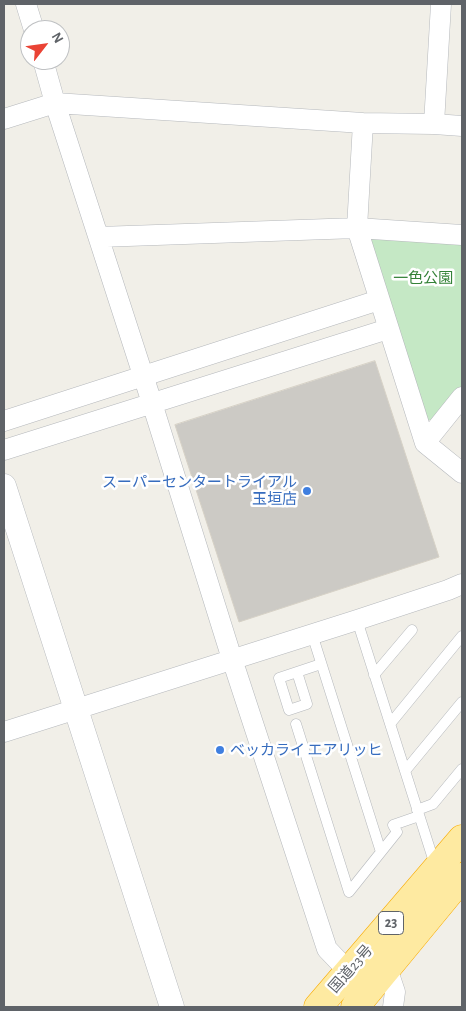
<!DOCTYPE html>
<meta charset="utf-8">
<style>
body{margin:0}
#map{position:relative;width:466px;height:1011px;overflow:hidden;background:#f1efe8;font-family:"Alegreya Sans",sans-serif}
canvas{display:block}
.frame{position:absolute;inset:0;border:5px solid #5f6368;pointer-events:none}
.north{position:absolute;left:20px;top:20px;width:50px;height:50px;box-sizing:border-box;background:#fff;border:1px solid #bfc1c3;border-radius:50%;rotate:60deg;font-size:14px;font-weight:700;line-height:20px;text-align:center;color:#5f6368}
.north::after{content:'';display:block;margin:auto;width:18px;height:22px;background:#ea4335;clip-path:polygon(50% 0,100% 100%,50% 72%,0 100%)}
</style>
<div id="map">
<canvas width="466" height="1011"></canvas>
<div class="frame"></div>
<div class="north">N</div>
</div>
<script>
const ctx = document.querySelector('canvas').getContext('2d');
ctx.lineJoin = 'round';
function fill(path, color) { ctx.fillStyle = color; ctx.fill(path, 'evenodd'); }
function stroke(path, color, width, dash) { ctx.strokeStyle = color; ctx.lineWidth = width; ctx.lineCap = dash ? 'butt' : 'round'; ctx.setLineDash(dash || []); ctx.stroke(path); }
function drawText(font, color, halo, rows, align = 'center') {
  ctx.font = font + ' "Alegreya Sans","Noto Sans JP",sans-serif'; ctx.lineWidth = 5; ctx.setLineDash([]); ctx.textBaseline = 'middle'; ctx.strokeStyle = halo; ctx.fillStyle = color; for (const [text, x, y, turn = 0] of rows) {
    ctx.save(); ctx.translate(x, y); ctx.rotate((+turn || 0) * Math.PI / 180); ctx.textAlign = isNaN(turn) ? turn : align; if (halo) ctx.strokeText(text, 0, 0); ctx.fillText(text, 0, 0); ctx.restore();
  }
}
fill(new Path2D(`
 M 376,235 L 462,240 L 462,388 L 436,420 L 424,420 L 371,240 Z`), '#c5e8c5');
const building = new Path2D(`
 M 375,361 L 439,557 L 239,622 L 175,425 Z`);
fill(building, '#cccac5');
stroke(building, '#d6d1c6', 1);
const service = new Path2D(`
 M 357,620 L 435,865
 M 312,634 L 381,852
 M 297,672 L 307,704 L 289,710 L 279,678 L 321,664
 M 374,675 L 412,630
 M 296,724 L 349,892
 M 390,724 L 462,636
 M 405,771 L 462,702
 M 417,810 L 433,804 L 462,769
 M 349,892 L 397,832 L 393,825 L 419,816`);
const minor = new Path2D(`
 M 26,4 L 34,30
 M 43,60 L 55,103 L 152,403 L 232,659 L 327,949 L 349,972
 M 4,119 L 55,103 L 363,123 L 434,124 L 462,126
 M 363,123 L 357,228 L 425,443 L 462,473
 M 434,124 L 441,4
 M 99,237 L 357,228 L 462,235
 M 4,421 L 379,300
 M 425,443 L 462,397
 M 4,450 L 388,329
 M 4,732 L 357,620 L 448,590 L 462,584
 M 387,968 L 395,992 L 393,1007`);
const tertiary = new Path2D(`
 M 4,486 L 172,1007`);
const trunk = new Path2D(`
 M 318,1007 L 462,839
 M 355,1007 L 462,877`);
stroke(service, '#b5b8bc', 11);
stroke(minor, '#b5b8bc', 21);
stroke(tertiary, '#b5b8bc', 25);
stroke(trunk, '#f9ab00', 29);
stroke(service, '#fff', 10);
stroke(minor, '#fff', 20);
stroke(tertiary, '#fff', 24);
stroke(trunk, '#feeaa1', 28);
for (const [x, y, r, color] of [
 [307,491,5,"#3f7fe0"],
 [220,750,5,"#3f7fe0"]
]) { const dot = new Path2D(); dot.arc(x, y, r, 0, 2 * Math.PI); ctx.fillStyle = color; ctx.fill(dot); stroke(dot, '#fff', 2); }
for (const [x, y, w] of [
 [391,923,25]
]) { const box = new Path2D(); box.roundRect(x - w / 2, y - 11.5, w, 23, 4); ctx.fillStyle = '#fff'; ctx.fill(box); stroke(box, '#5f6368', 1); }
drawText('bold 14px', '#5f6368', null, [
 ["23",391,923]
]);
drawText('15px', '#348238', '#fff', [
 ["一色公園",423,278]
]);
drawText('15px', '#366cbe', '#fff', [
 ["スーパーセンタートライアル",297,482],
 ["玉垣店",297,499],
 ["ベッカライ エアリッヒ",230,750,"left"]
], 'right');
drawText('15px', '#5f6368', '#fff', [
 ["国道23号",351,969,-49]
]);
</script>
